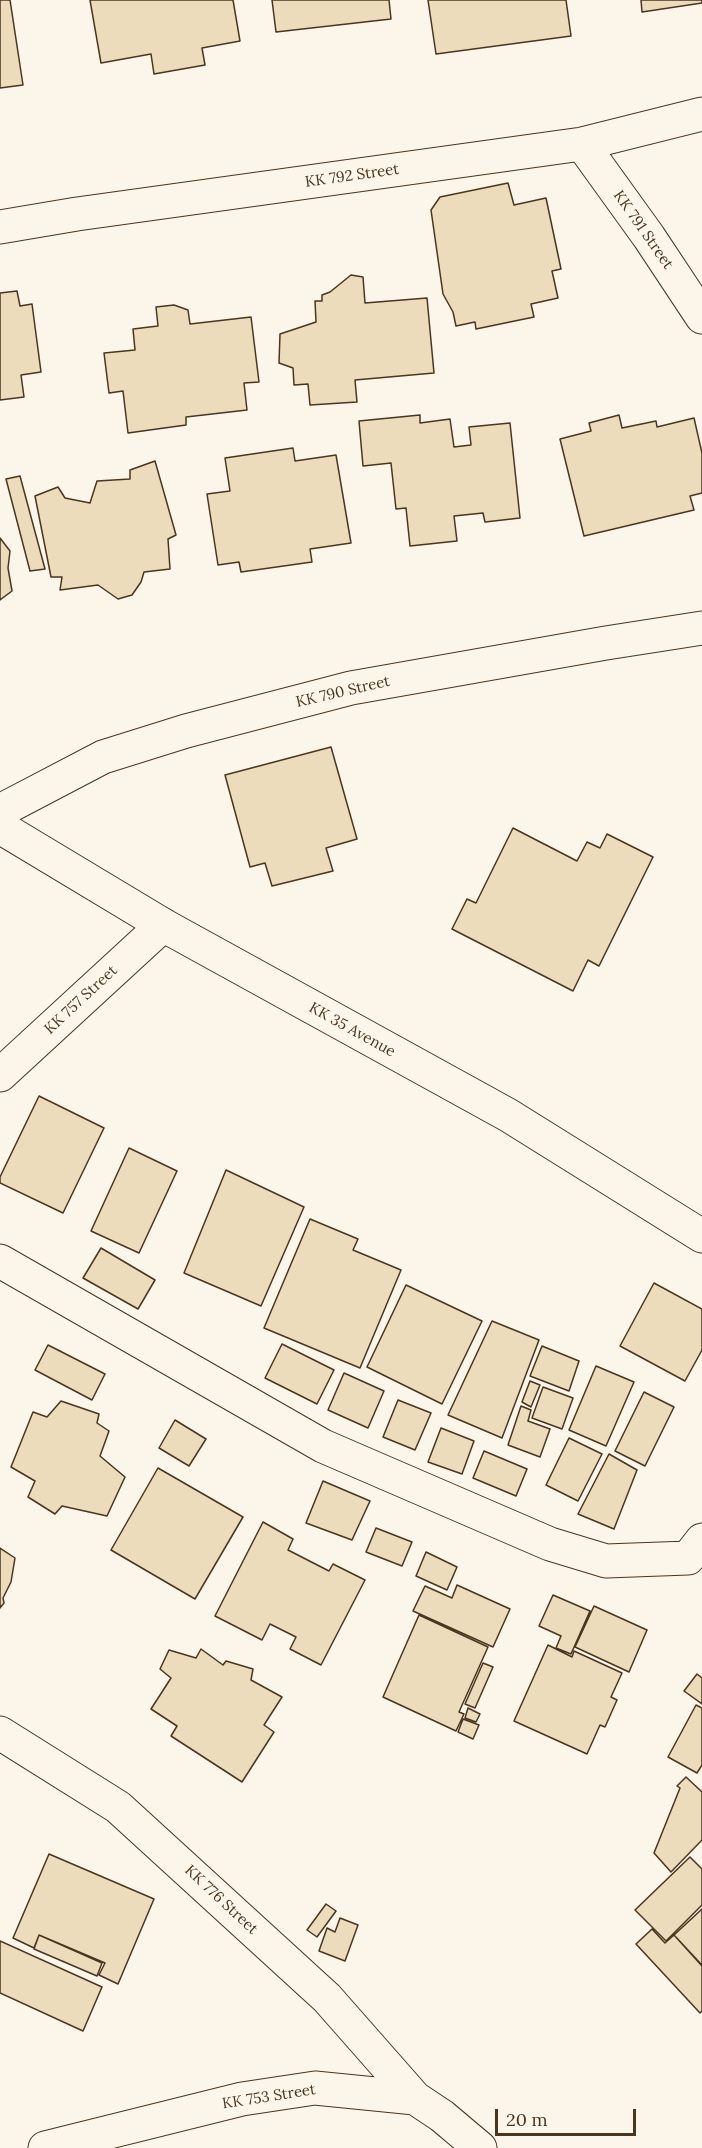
<!DOCTYPE html>
<style>
body{margin:0}
#map{position:relative;width:702px;height:2148px;overflow:hidden;background:#fbf6e9;font-family:Lora,serif}
canvas{display:block}
.scale{position:absolute;left:495px;top:2109px;width:141px;height:27px;box-sizing:border-box;border:3px solid #4a3520;border-top:0;padding-left:8px;font-size:18px;line-height:21px;white-space:nowrap;color:#4a3520;-webkit-text-stroke:4px #fbf6e9;paint-order:stroke}
</style>
<div id="map">
<canvas width="702" height="2148"></canvas>
<div class="scale">20 m</div>
</div>
<script>
const ctx = document.querySelector('canvas').getContext('2d');
ctx.lineJoin = 'round';
function fill(path, color) { ctx.fillStyle = color; ctx.fill(path, 'evenodd'); }
function stroke(path, color, width, dash) { ctx.strokeStyle = color; ctx.lineWidth = width; ctx.lineCap = dash ? 'butt' : 'round'; ctx.setLineDash(dash || []); ctx.stroke(path); }
function drawText(font, color, halo, rows, align = 'center') {
  ctx.font = font + ' Lora,serif'; ctx.lineWidth = 4.5; ctx.setLineDash([]); ctx.textBaseline = 'middle'; ctx.strokeStyle = halo; ctx.fillStyle = color; for (const [text, x, y, turn = 0] of rows) {
    ctx.save(); ctx.translate(x, y); ctx.rotate((+turn || 0) * Math.PI / 180); ctx.textAlign = isNaN(turn) ? turn : align; if (halo) ctx.strokeText(text, 0, 0); ctx.fillText(text, 0, 0); ctx.restore();
  }
}
const building = new Path2D(`
 M 0,0 L 10,0 L 23,85 L 0,88 Z
 M 90,0 L 233,0 L 240,41 L 202,48 L 205,65 L 154,74 L 151,54 L 101,63 Z
 M 272,0 L 389,0 L 391,19 L 276,32 Z
 M 428,0 L 566,0 L 571,36 L 436,54 Z
 M 641,0 L 702,0 L 702,3 L 642,12 Z
 M 508,183 L 514,205 L 546,198 L 561,269 L 552,271 L 558,298 L 531,304 L 534,317 L 476,329 L 475,322 L 456,326 L 453,312 L 443,294 L 431,210 L 440,197 Z
 M 351,275 L 363,277 L 365,303 L 427,298 L 434,373 L 355,380 L 357,402 L 310,405 L 308,384 L 294,385 L 293,368 L 279,363 L 280,334 L 316,322 L 315,301 L 322,301 L 322,295 L 330,292 Z
 M 17,291 L 20,306 L 32,304 L 41,372 L 21,375 L 24,397 L 0,400 L 0,293 Z
 M 174,305 L 188,310 L 190,324 L 251,317 L 259,382 L 244,383 L 247,410 L 186,417 L 186,425 L 128,433 L 123,391 L 109,393 L 104,353 L 135,350 L 133,329 L 158,326 L 156,307 Z
 M 420,415 L 420,423 L 450,419 L 454,447 L 471,445 L 469,427 L 510,423 L 520,518 L 485,522 L 483,513 L 454,516 L 457,541 L 410,546 L 406,508 L 396,509 L 391,463 L 363,466 L 359,421 Z
 M 619,415 L 622,428 L 656,421 L 657,427 L 694,418 L 702,453 L 702,493 L 690,496 L 694,510 L 584,536 L 560,439 L 591,431 L 589,423 Z
 M 293,448 L 295,461 L 336,455 L 351,543 L 310,549 L 312,562 L 241,572 L 239,562 L 218,565 L 207,494 L 230,491 L 225,458 Z
 M 155,461 L 176,535 L 168,539 L 170,569 L 144,572 L 141,582 L 132,595 L 118,599 L 98,585 L 60,590 L 62,577 L 51,577 L 35,496 L 58,487 L 65,498 L 90,503 L 97,481 L 130,479 L 130,470 Z
 M 20,476 L 45,569 L 30,571 L 6,479 Z
 M 0,538 L 10,551 L 8,568 L 12,591 L 0,600 Z
 M 331,747 L 357,839 L 326,848 L 333,871 L 272,886 L 265,863 L 250,867 L 225,775 Z
 M 513,828 L 577,861 L 587,842 L 600,848 L 607,834 L 653,857 L 599,966 L 588,960 L 573,991 L 452,929 L 467,899 L 476,903 Z
 M 39,1096 L 104,1128 L 63,1213 L 0,1183 L 0,1177 Z
 M 129,1148 L 177,1171 L 139,1253 L 91,1231 Z
 M 226,1170 L 304,1207 L 261,1306 L 184,1273 Z
 M 310,1219 L 358,1239 L 353,1250 L 401,1270 L 360,1368 L 264,1328 Z
 M 101,1248 L 155,1280 L 138,1309 L 83,1278 Z
 M 654,1283 L 702,1309 L 702,1350 L 685,1381 L 620,1346 Z
 M 406,1285 L 482,1321 L 442,1404 L 367,1367 Z
 M 492,1321 L 539,1340 L 502,1438 L 448,1415 Z
 M 282,1344 L 334,1370 L 317,1404 L 265,1378 Z
 M 48,1345 L 105,1374 L 92,1400 L 35,1370 Z
 M 542,1346 L 579,1361 L 569,1391 L 530,1376 Z
 M 596,1366 L 634,1382 L 606,1446 L 569,1430 Z
 M 344,1373 L 384,1391 L 368,1428 L 328,1410 Z
 M 530,1381 L 540,1385 L 531,1407 L 522,1402 Z
 M 543,1387 L 573,1398 L 562,1429 L 532,1418 Z
 M 644,1392 L 674,1407 L 645,1466 L 615,1451 Z
 M 398,1400 L 431,1413 L 415,1450 L 383,1437 Z
 M 61,1401 L 99,1414 L 97,1423 L 109,1431 L 100,1456 L 125,1477 L 107,1516 L 62,1506 L 55,1514 L 28,1497 L 35,1481 L 11,1467 L 33,1412 L 47,1417 Z
 M 521,1406 L 531,1410 L 528,1421 L 550,1429 L 540,1457 L 508,1445 Z
 M 175,1420 L 206,1439 L 189,1466 L 159,1448 Z
 M 441,1428 L 474,1441 L 462,1474 L 428,1462 Z
 M 569,1438 L 602,1454 L 578,1501 L 546,1485 Z
 M 484,1451 L 527,1469 L 516,1496 L 473,1478 Z
 M 609,1454 L 637,1470 L 614,1529 L 578,1514 Z
 M 158,1468 L 243,1517 L 195,1599 L 111,1550 Z
 M 323,1481 L 370,1501 L 352,1540 L 306,1523 Z
 M 263,1522 L 293,1539 L 288,1550 L 329,1571 L 333,1564 L 365,1580 L 321,1665 L 290,1649 L 296,1637 L 270,1624 L 262,1640 L 215,1616 Z
 M 376,1528 L 412,1542 L 402,1566 L 366,1552 Z
 M 0,1548 L 15,1558 L 11,1582 L 3,1598 L 4,1603 L 0,1608 Z
 M 426,1552 L 457,1567 L 447,1590 L 416,1576 Z
 M 457,1585 L 510,1609 L 493,1647 L 413,1611 L 425,1586 L 452,1598 Z
 M 553,1595 L 590,1611 L 571,1654 L 556,1648 L 561,1636 L 539,1626 Z
 M 594,1606 L 647,1630 L 629,1672 L 575,1647 Z
 M 419,1615 L 488,1647 L 459,1712 L 464,1714 L 456,1731 L 383,1697 Z
 M 548,1645 L 572,1657 L 574,1651 L 622,1673 L 611,1697 L 617,1700 L 605,1727 L 600,1725 L 587,1754 L 514,1721 Z
 M 201,1649 L 223,1665 L 226,1661 L 253,1669 L 251,1680 L 282,1697 L 264,1725 L 274,1732 L 242,1782 L 171,1736 L 177,1726 L 151,1709 L 171,1678 L 160,1669 L 169,1650 L 196,1658 Z
 M 483,1663 L 493,1667 L 475,1708 L 465,1704 Z
 M 697,1674 L 702,1678 L 702,1704 L 684,1691 Z
 M 696,1705 L 702,1708 L 702,1765 L 697,1773 L 668,1757 Z
 M 468,1708 L 480,1714 L 476,1722 L 465,1718 Z
 M 463,1719 L 479,1725 L 473,1739 L 458,1732 Z
 M 686,1777 L 702,1792 L 702,1840 L 671,1872 L 654,1853 L 680,1788 L 677,1786 Z
 M 49,1854 L 154,1899 L 118,1984 L 99,1975 L 105,1963 L 39,1935 L 34,1948 L 13,1938 Z
 M 690,1857 L 702,1869 L 702,1905 L 666,1941 L 635,1910 Z
 M 326,1904 L 336,1911 L 317,1937 L 307,1930 Z
 M 702,1909 L 702,1965 L 674,1935 Z
 M 340,1918 L 358,1925 L 345,1961 L 319,1951 L 327,1928 L 335,1932 Z
 M 652,1929 L 665,1943 L 674,1935 L 702,1966 L 702,2011 L 700,2013 L 636,1944 Z
 M 39,1935 L 102,1963 L 97,1976 L 34,1949 Z
 M 0,1941 L 102,1987 L 83,2031 L 0,1993 Z`);
fill(building, '#ecdcbc');
stroke(building, '#4a3520', 1.5);
const minor = new Path2D(`
 M 582,144 L 649,237 L 702,317
 M 0,227 L 77,214 L 582,144 L 702,114
 M 0,811 L 103,757 L 186,731 L 351,688 L 606,643 L 702,628
 M 0,1075 L 163,925
 M 0,1261 L 323,1446 L 550,1544 L 606,1561 L 688,1558 L 702,1540
 M 0,1733 L 118,1807 L 327,1998 L 415,2098
 M 45,2148 L 242,2099 L 315,2088 L 415,2098 L 442,2116 L 480,2148`);
const secondary = new Path2D(`
 M 0,827 L 163,925 L 508,1115 L 702,1236`);
stroke(minor, '#4a3520', 35);
stroke(secondary, '#4a3520', 35);
stroke(minor, '#fbf6e9', 33);
stroke(secondary, '#fbf6e9', 33);
drawText('15px', '#4a3520', '#fbf6e9', [
 ["KK 792 Street",352,176,-8],
 ["KK 791 Street",643,230,55],
 ["KK 790 Street",343,692,-13],
 ["KK 757 Street",81,1000,-43],
 ["KK 35 Avenue",352,1030,29],
 ["KK 776 Street",221,1900,43],
 ["KK 753 Street",269,2097,-9]
]);
</script>
